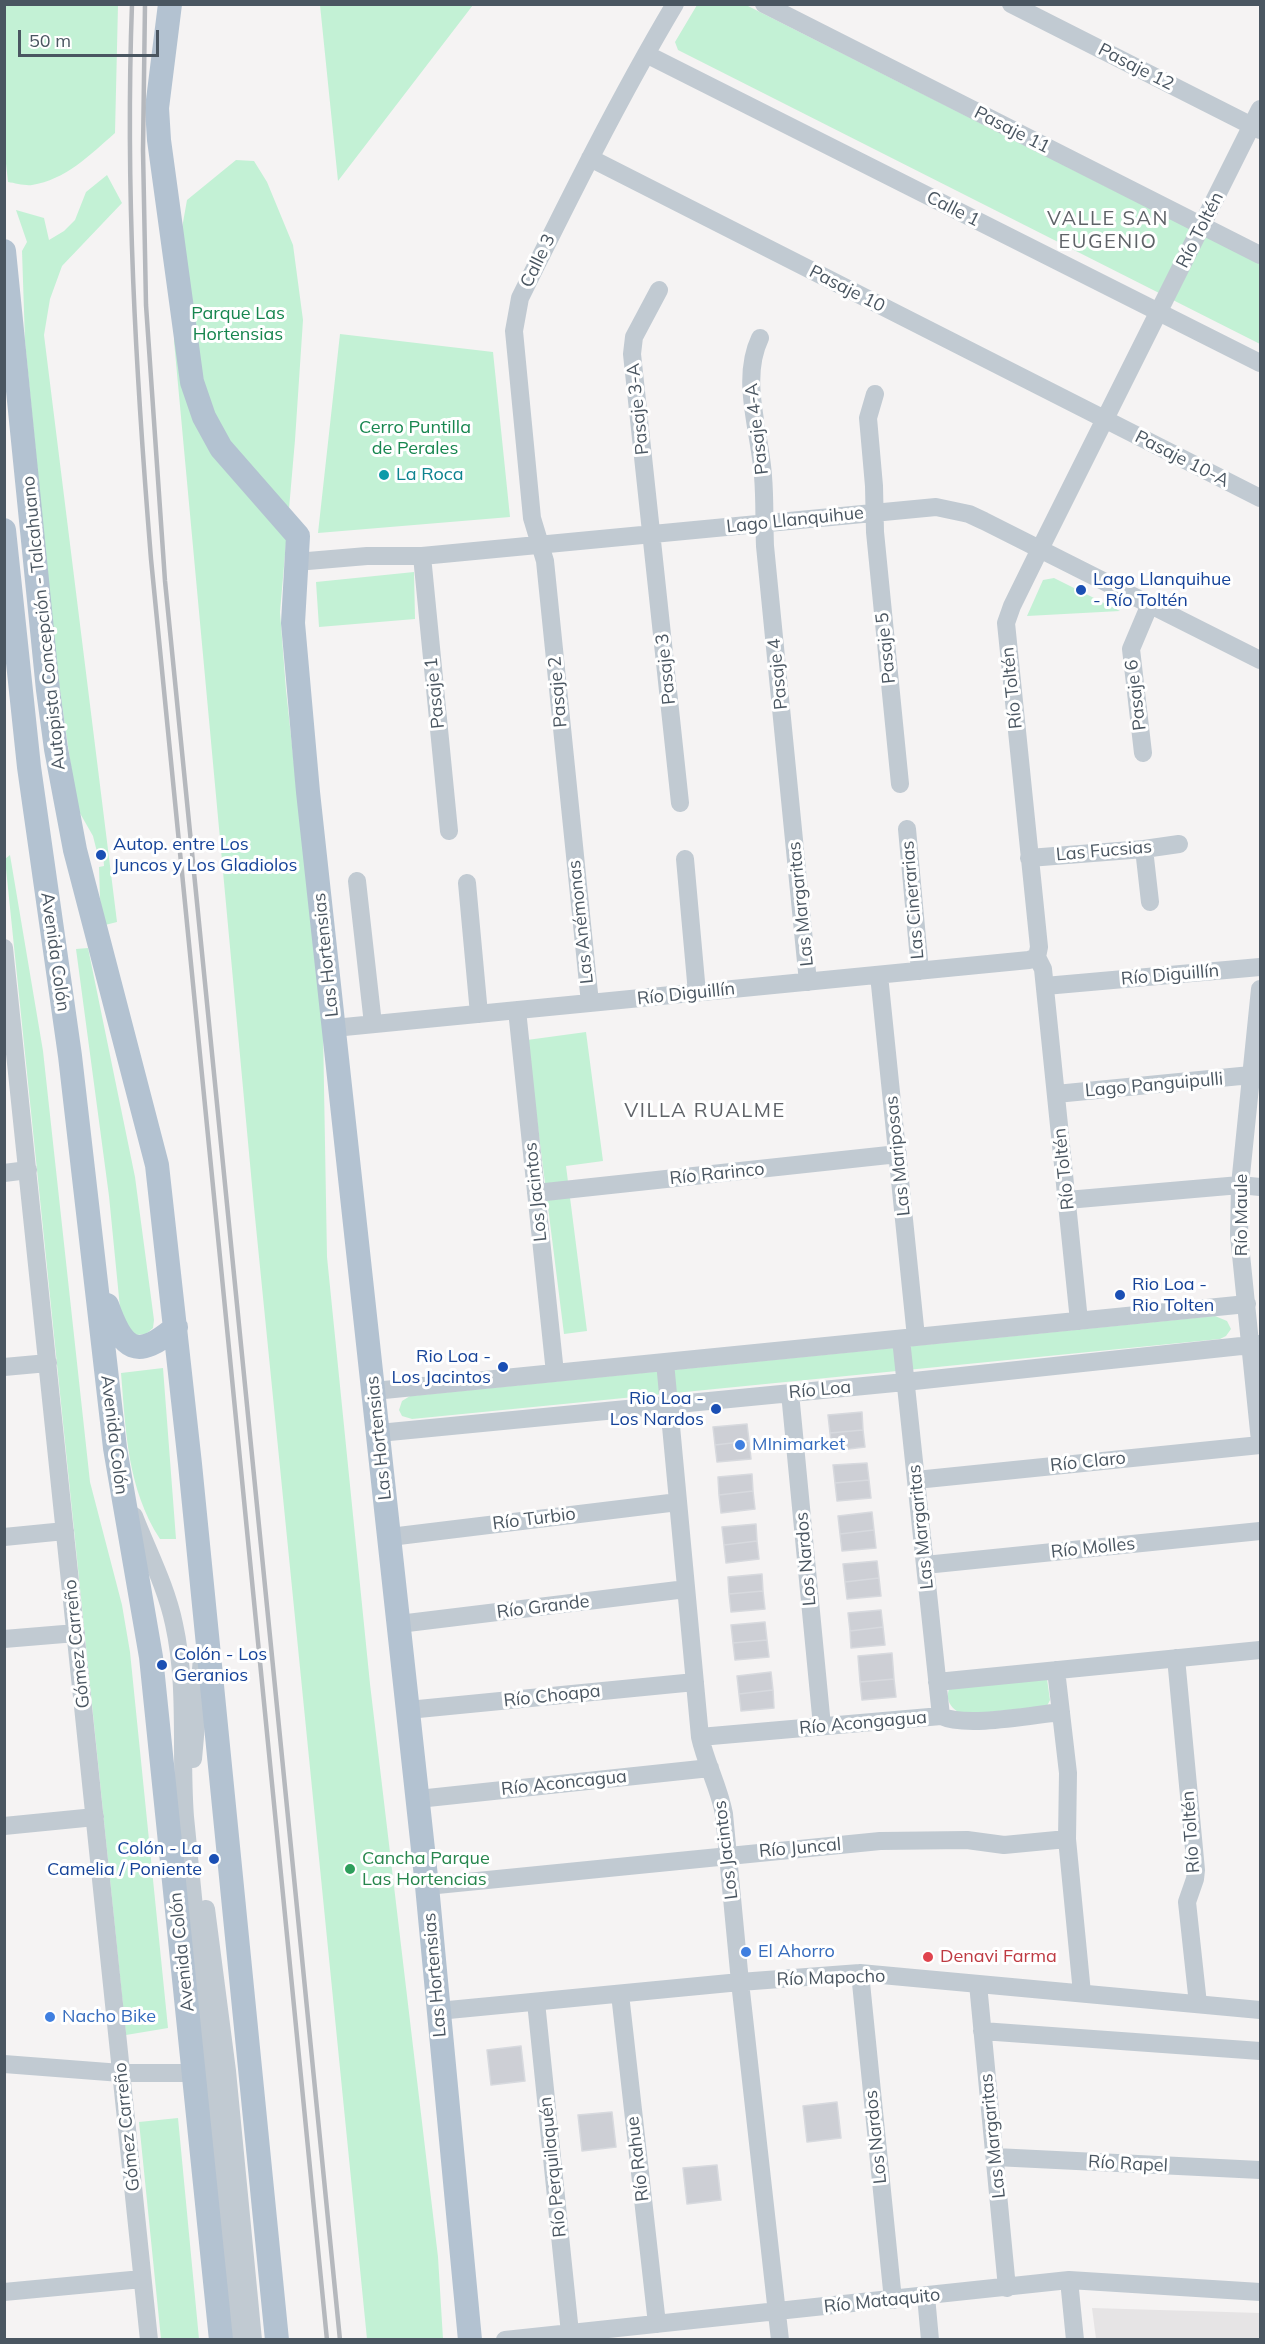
<!DOCTYPE html>
<meta charset="utf-8">
<style>
body{margin:0}
#map{position:relative;width:1265px;height:2344px;overflow:hidden;background:#f5f3f3;font-family:Mulish,sans-serif}
canvas{display:block}
.frame{position:absolute;inset:0;border:6px solid #4a5661;pointer-events:none}
.scale{position:absolute;left:18px;top:30px;width:141px;height:27px;box-sizing:border-box;border:3px solid #4a5661;border-top:0;padding-left:8px;font-size:18px;line-height:21px;white-space:nowrap;color:#4a5661;-webkit-text-stroke:4px #fff;paint-order:stroke}
</style>
<div id="map">
<canvas width="1265" height="2344"></canvas>
<div class="frame"></div>
<div class="scale">50 m</div>
</div>
<script>
const ctx = document.querySelector('canvas').getContext('2d');
ctx.lineJoin = 'round';
function fill(path, color) { ctx.fillStyle = color; ctx.fill(path, 'evenodd'); }
function stroke(path, color, width, dash) { ctx.strokeStyle = color; ctx.lineWidth = width; ctx.lineCap = dash ? 'butt' : 'round'; ctx.setLineDash(dash || []); ctx.stroke(path); }
function drawText(font, color, halo, rows, align = 'center') {
  ctx.font = font + ' Mulish,sans-serif'; ctx.lineWidth = 6; ctx.setLineDash([]); ctx.textBaseline = 'middle'; ctx.strokeStyle = halo; ctx.fillStyle = color; for (const [text, x, y, turn = 0] of rows) {
    ctx.save(); ctx.translate(x, y); ctx.rotate((+turn || 0) * Math.PI / 180); ctx.textAlign = isNaN(turn) ? turn : align; if (halo) ctx.strokeText(text, 0, 0); ctx.fillText(text, 0, 0); ctx.restore();
  }
}
fill(new Path2D(`
 M 1092,2308 L 1260,2313 L 1260,2339 L 1096,2339 Z`), '#e6e4e5');
fill(new Path2D(`
 M 4,5 L 118,5 L 115,133 C 90,155 65,180 32,185 C 25,186 15,183 8,182 L 4,145 Z
 M 320,5 L 473,5 L 338,181 Z
 M 697,5 L 746,5 L 1260,264 L 1260,344 L 678,50 L 675,42 Z
 M 236,160 L 254,161 L 267,182 L 293,245 L 303,320 L 295,440 L 280,612 L 286,690 L 323,1030 L 327,1257 L 370,1684 L 438,2257 L 443,2339 L 367,2339 L 254,1207 L 174,341 L 175,267 L 187,200 Z
 M 107,175 L 122,203 L 62,266 L 50,299 L 44,335 L 117,922 L 105,925 L 100,899 L 99,867 L 104,866 L 103,853 L 97,852 L 93,836 L 77,808 L 56,663 L 25,341 L 22,251 L 27,242 L 16,210 L 44,218 L 49,240 L 64,231 L 75,220 L 86,192 Z
 M 340,334 L 493,352 L 510,517 L 318,533 Z
 M 414,572 L 415,619 L 319,627 L 316,582 Z
 M 1054,578 L 1120,611 L 1027,616 L 1043,580 Z
 M 10,855 L 43,1051 L 90,1482 L 122,1605 L 130,1652 L 168,2028 L 126,2035 L 5,859 Z
 M 88,948 L 135,1177 L 154,1320 L 153,1328 L 146,1334 L 137,1335 L 126,1330 L 121,1318 L 109,1196 L 76,949 Z
 M 586,1032 L 603,1161 L 566,1166 L 587,1331 L 564,1334 L 527,1040 Z
 M 1215,1316 L 1227,1321 L 1231,1329 L 1226,1336 L 1220,1339 L 412,1419 L 402,1416 L 399,1410 L 402,1401 L 410,1396 Z
 M 163,1368 L 176,1539 L 160,1539 C 127,1488 126,1432 121,1373 Z
 M 1047,1679 L 1050,1700 L 1047,1706 L 962,1715 C 952,1708 945,1702 949,1689 Z
 M 178,2118 L 199,2339 L 161,2339 L 139,2122 Z`), '#c3f1d5');
const building = new Path2D(`
 M 862,1412 L 863,1430 L 830,1433 L 828,1415 Z
 M 747,1424 L 749,1441 L 715,1445 L 713,1427 Z
 M 863,1430 L 865,1447 L 832,1451 L 830,1433 Z
 M 749,1441 L 751,1459 L 717,1462 L 715,1445 Z
 M 867,1463 L 869,1480 L 835,1483 L 833,1465 Z
 M 752,1474 L 753,1491 L 719,1495 L 718,1477 Z
 M 869,1480 L 871,1498 L 837,1501 L 835,1483 Z
 M 753,1491 L 755,1509 L 721,1513 L 719,1495 Z
 M 872,1512 L 874,1530 L 840,1534 L 838,1516 Z
 M 756,1524 L 757,1541 L 724,1545 L 722,1527 Z
 M 874,1530 L 876,1548 L 842,1551 L 840,1534 Z
 M 757,1541 L 759,1559 L 726,1563 L 724,1545 Z
 M 877,1561 L 879,1578 L 845,1582 L 843,1564 Z
 M 762,1574 L 763,1591 L 729,1594 L 728,1577 Z
 M 879,1578 L 881,1596 L 847,1599 L 845,1582 Z
 M 763,1591 L 765,1609 L 731,1612 L 729,1594 Z
 M 881,1610 L 883,1627 L 850,1631 L 848,1613 Z
 M 765,1622 L 767,1640 L 733,1643 L 731,1625 Z
 M 883,1627 L 885,1645 L 851,1648 L 850,1631 Z
 M 767,1640 L 769,1657 L 735,1660 L 733,1643 Z
 M 892,1653 L 894,1679 L 860,1682 L 858,1656 Z
 M 771,1672 L 773,1690 L 739,1694 L 737,1676 Z
 M 894,1679 L 896,1697 L 862,1700 L 860,1682 Z
 M 773,1690 L 774,1708 L 741,1711 L 739,1694 Z
 M 521,2046 L 525,2081 L 491,2085 L 487,2050 Z
 M 837,2102 L 841,2138 L 807,2142 L 803,2106 Z
 M 612,2112 L 616,2147 L 582,2151 L 578,2115 Z
 M 717,2165 L 721,2200 L 687,2204 L 683,2168 Z`);
fill(building, '#cdcfd5');
stroke(building, '#d7d9de', 1.5);
stroke(new Path2D(`
 M 764,4 L 1260,255
 M 1011,4 L 1260,130
 M 646,54 L 1260,363
 M 590,158 L 1260,498
 M 659,290 L 634,337 L 632,354 L 680,803
 M 760,338 C 740,380 760,431 763,476 C 765,499 764,522 765,546 L 808,982
 M 875,394 L 868,418 L 874,486 L 875,532 L 900,784
 M 422,556 L 449,831
 M 296,562 L 367,556 L 422,556 L 936,507 L 969,514 L 984,521 L 1260,660
 M 1143,753 L 1131,649 L 1150,604
 M 907,829 L 920,971
 M 1144,849 L 1150,902
 M 1029,858 L 1144,849 L 1179,844
 M 685,859 L 697,993
 M 357,881 L 373,1024
 M 467,883 L 479,1014
 M 4,948 L 149,2340
 M 879,975 L 916,1337
 M 1045,986 L 1260,967
 M 1260,989 L 1240,1185 L 1239,1235 L 1260,1441
 M 590,1003 L 545,561 L 532,518 L 514,331 L 520,298 C 569,199 618,100 675,4
 M 517,1010 L 555,1373
 M 334,1028 L 1029,960 L 1037,957
 M 1056,1094 L 1251,1075
 M 4,1173 L 28,1170
 M 536,1193 L 898,1154
 M 1067,1200 L 1240,1185 L 1260,1187
 M 1079,1321 L 1043,969 L 1037,957 L 1039,947 L 1006,623 L 1012,606 L 1040,549 L 1260,109
 M 901,1339 L 941,1716
 M 665,1362 L 700,1737 C 706,1764 719,1787 724,1814 L 740,1982 L 780,2340
 M 4,1367 L 48,1363
 M 374,1391 L 1247,1304
 M 790,1393 L 822,1726
 M 379,1433 L 905,1382 L 1260,1344
 M 916,1480 L 1260,1445
 M 134,1516 C 148,1552 166,1586 174,1624 C 188,1687 180,1753 185,1817 L 237,2340
 M 4,1537 L 65,1531
 M 390,1537 L 678,1502
 M 925,1565 L 1260,1531
 M 399,1624 L 686,1589
 M 4,1639 L 76,1633
 M 1176,1658 L 1196,1870 L 1195,1879 L 1187,1902 L 1198,2004
 M 1056,1670 L 1068,1773 L 1067,1839 L 1082,1993
 M 937,1682 L 1260,1650
 M 408,1710 L 695,1682
 M 700,1737 L 941,1716 C 966,1728 1031,1715 1061,1712
 M 193,1759 L 202,1658
 M 418,1799 L 710,1768
 M 4,1826 L 95,1817
 M 427,1886 L 880,1841 L 967,1840 L 1004,1845 L 1067,1839
 M 206,1909 L 227,2071 L 253,2340
 M 860,1973 L 893,2300
 M 978,1984 L 1007,2288
 M 620,1994 L 657,2324
 M 536,2002 L 570,2333
 M 438,2011 L 740,1982 L 860,1973 L 1260,2010
 M 982,2031 L 1260,2051
 M 4,2064 L 121,2073 L 206,2073
 M 995,2157 L 1260,2170
 M 1069,2280 L 1075,2340
 M 4,2292 L 142,2279
 M 926,2296 L 930,2340
 M 505,2340 L 1069,2280 L 1260,2292`), '#c1cad2', 18);
stroke(new Path2D(`
 M 170,4 L 157,108 L 159,140 L 192,382 L 204,417 L 221,448 L 298,536 L 293,623 L 308,792 L 427,1886 L 470,2340
 M 4,251 L 48,690 L 56,749 L 75,850 L 157,1165 L 190,1464 L 277,2340
 M 4,530 L 29,767 L 70,1056 L 115,1448 L 151,1657 L 221,2340
 M 107,1305 C 123,1350 136,1361 176,1327`), '#b3c2d1', 24);
stroke(new Path2D(`
 M 132,4 C 125,190 136,375 151,559 L 327,2340
 M 145,4 L 143,150 L 146,305 L 165,581 L 340,2340`), '#b5b8bd', 4.5);
for (const [x, y, r, color] of [
 [384,475,6,"#0f9aa8"],
 [1081,590,6,"#1a4fb4"],
 [101,855,6,"#1a4fb4"],
 [1120,1295,6,"#1a4fb4"],
 [503,1367,6,"#1a4fb4"],
 [716,1409,6,"#1a4fb4"],
 [740,1445,6,"#3f7fe0"],
 [162,1665,6,"#1a4fb4"],
 [214,1859,6,"#1a4fb4"],
 [350,1869,6,"#2e9e5b"],
 [746,1952,6,"#3f7fe0"],
 [928,1957,6,"#e0444e"],
 [50,2017,6,"#3f7fe0"]
]) { const dot = new Path2D(); dot.arc(x, y, r, 0, 2 * Math.PI); ctx.fillStyle = color; ctx.fill(dot); stroke(dot, '#fff', 2); }
drawText('18px', '#4a5661', '#fff', [
 ["Pasaje 12",1136,67,27],
 ["Pasaje 11",1012,130,27],
 ["Calle 1",953,209,27],
 ["Río Toltén",1200,230,-63],
 ["Calle 3",538,261,-64],
 ["Pasaje 10",847,289,27],
 ["Pasaje 3-A",638,409,-96],
 ["Pasaje 4-A",757,429,-97],
 ["Pasaje 10-A",1182,459,27],
 ["Lago Llanquihue",795,520,-6],
 ["Autopista Concepción - Talcahuano",44,623,-96],
 ["Pasaje 5",886,648,-96],
 ["Pasaje 3",666,669,-96],
 ["Pasaje 4",778,674,-96],
 ["Río Toltén",1012,688,-96],
 ["Pasaje 2",558,692,-95],
 ["Pasaje 1",435,693,-96],
 ["Pasaje 6",1136,695,-97],
 ["Las Fucsias",1104,851,-5],
 ["Las Cinerarias",913,900,-95],
 ["Las Margaritas",801,904,-96],
 ["Las Anémonas",581,922,-96],
 ["Avenida Colón",55,952,82],
 ["Las Hortensias",326,955,-96],
 ["Río Diguillín",1170,975,-5],
 ["Río Diguillín",686,994,-6],
 ["Lago Panguipulli",1154,1085,-5],
 ["Las Mariposas",898,1156,-96],
 ["Río Toltén",1064,1169,-96],
 ["Río Rarinco",717,1174,-6],
 ["Los Jacintos",536,1192,-96],
 ["Río Maule",1242,1215,-90],
 ["Río Loa",820,1390,-5],
 ["Avenida Colón",114,1435,83],
 ["Las Hortensias",379,1438,-96],
 ["Río Claro",1088,1462,-6],
 ["Río Turbio",534,1519,-7],
 ["Las Margaritas",921,1527,-96],
 ["Río Molles",1093,1548,-6],
 ["Los Nardos",806,1559,-95],
 ["Río Grande",543,1607,-7],
 ["Gómez Carreño",77,1644,-96],
 ["Río Choapa",552,1696,-6],
 ["Río Acongagua",863,1723,-5],
 ["Río Aconcagua",564,1783,-6],
 ["Río Toltén",1191,1832,-94],
 ["Río Juncal",800,1848,-5],
 ["Los Jacintos",726,1850,-97],
 ["Avenida Colón",182,1952,-96],
 ["Las Hortensias",435,1975,-95],
 ["Río Mapocho",831,1978,-2],
 ["Gómez Carreño",127,2127,-96],
 ["Las Margaritas",993,2136,-96],
 ["Los Nardos",876,2137,-96],
 ["Río Rahue",638,2159,-97],
 ["Río Rapel",1128,2164,3],
 ["Río Perquilaquén",553,2167,-96],
 ["Río Mataquito",882,2301,-6]
]);
drawText('18px', '#17864f', '#fff', [
 ["Parque Las",238,314],
 ["Hortensias",238,335],
 ["Cerro Puntilla",415,428],
 ["de Perales",415,449]
]);
drawText('18px', '#0d838f', '#fff', [
 ["La Roca",396,475]
], 'left');
drawText('18px', '#164399', '#fff', [
 ["Lago Llanquihue",1093,580],
 ["- Río Toltén",1093,601],
 ["Autop. entre Los",113,845],
 ["Juncos y Los Gladiolos",113,866],
 ["Rio Loa -",1132,1285],
 ["Rio Tolten",1132,1306],
 ["Rio Loa -",491,1357,"right"],
 ["Los Jacintos",491,1378,"right"],
 ["Rio Loa -",704,1399,"right"],
 ["Los Nardos",704,1420,"right"],
 ["Colón - Los",174,1655],
 ["Geranios",174,1676],
 ["Colón - La",202,1849,"right"],
 ["Camelia / Poniente",202,1870,"right"]
], 'left');
drawText('18px', '#366cbe', '#fff', [
 ["MInimarket",752,1445],
 ["El Ahorro",758,1952],
 ["Nacho Bike",62,2017]
], 'left');
drawText('18px', '#27864d', '#fff', [
 ["Cancha Parque",362,1859],
 ["Las Hortencias",362,1880]
], 'left');
drawText('18px', '#be3a42', '#fff', [
 ["Denavi Farma",940,1957]
], 'left');
ctx.letterSpacing = '1.5px';
drawText('20px', '#5f6368', '#fff', [
 ["VALLE SAN",1108,219],
 ["EUGENIO",1108,242],
 ["VILLA RUALME",705,1111]
]);
ctx.letterSpacing = '0px';
</script>
